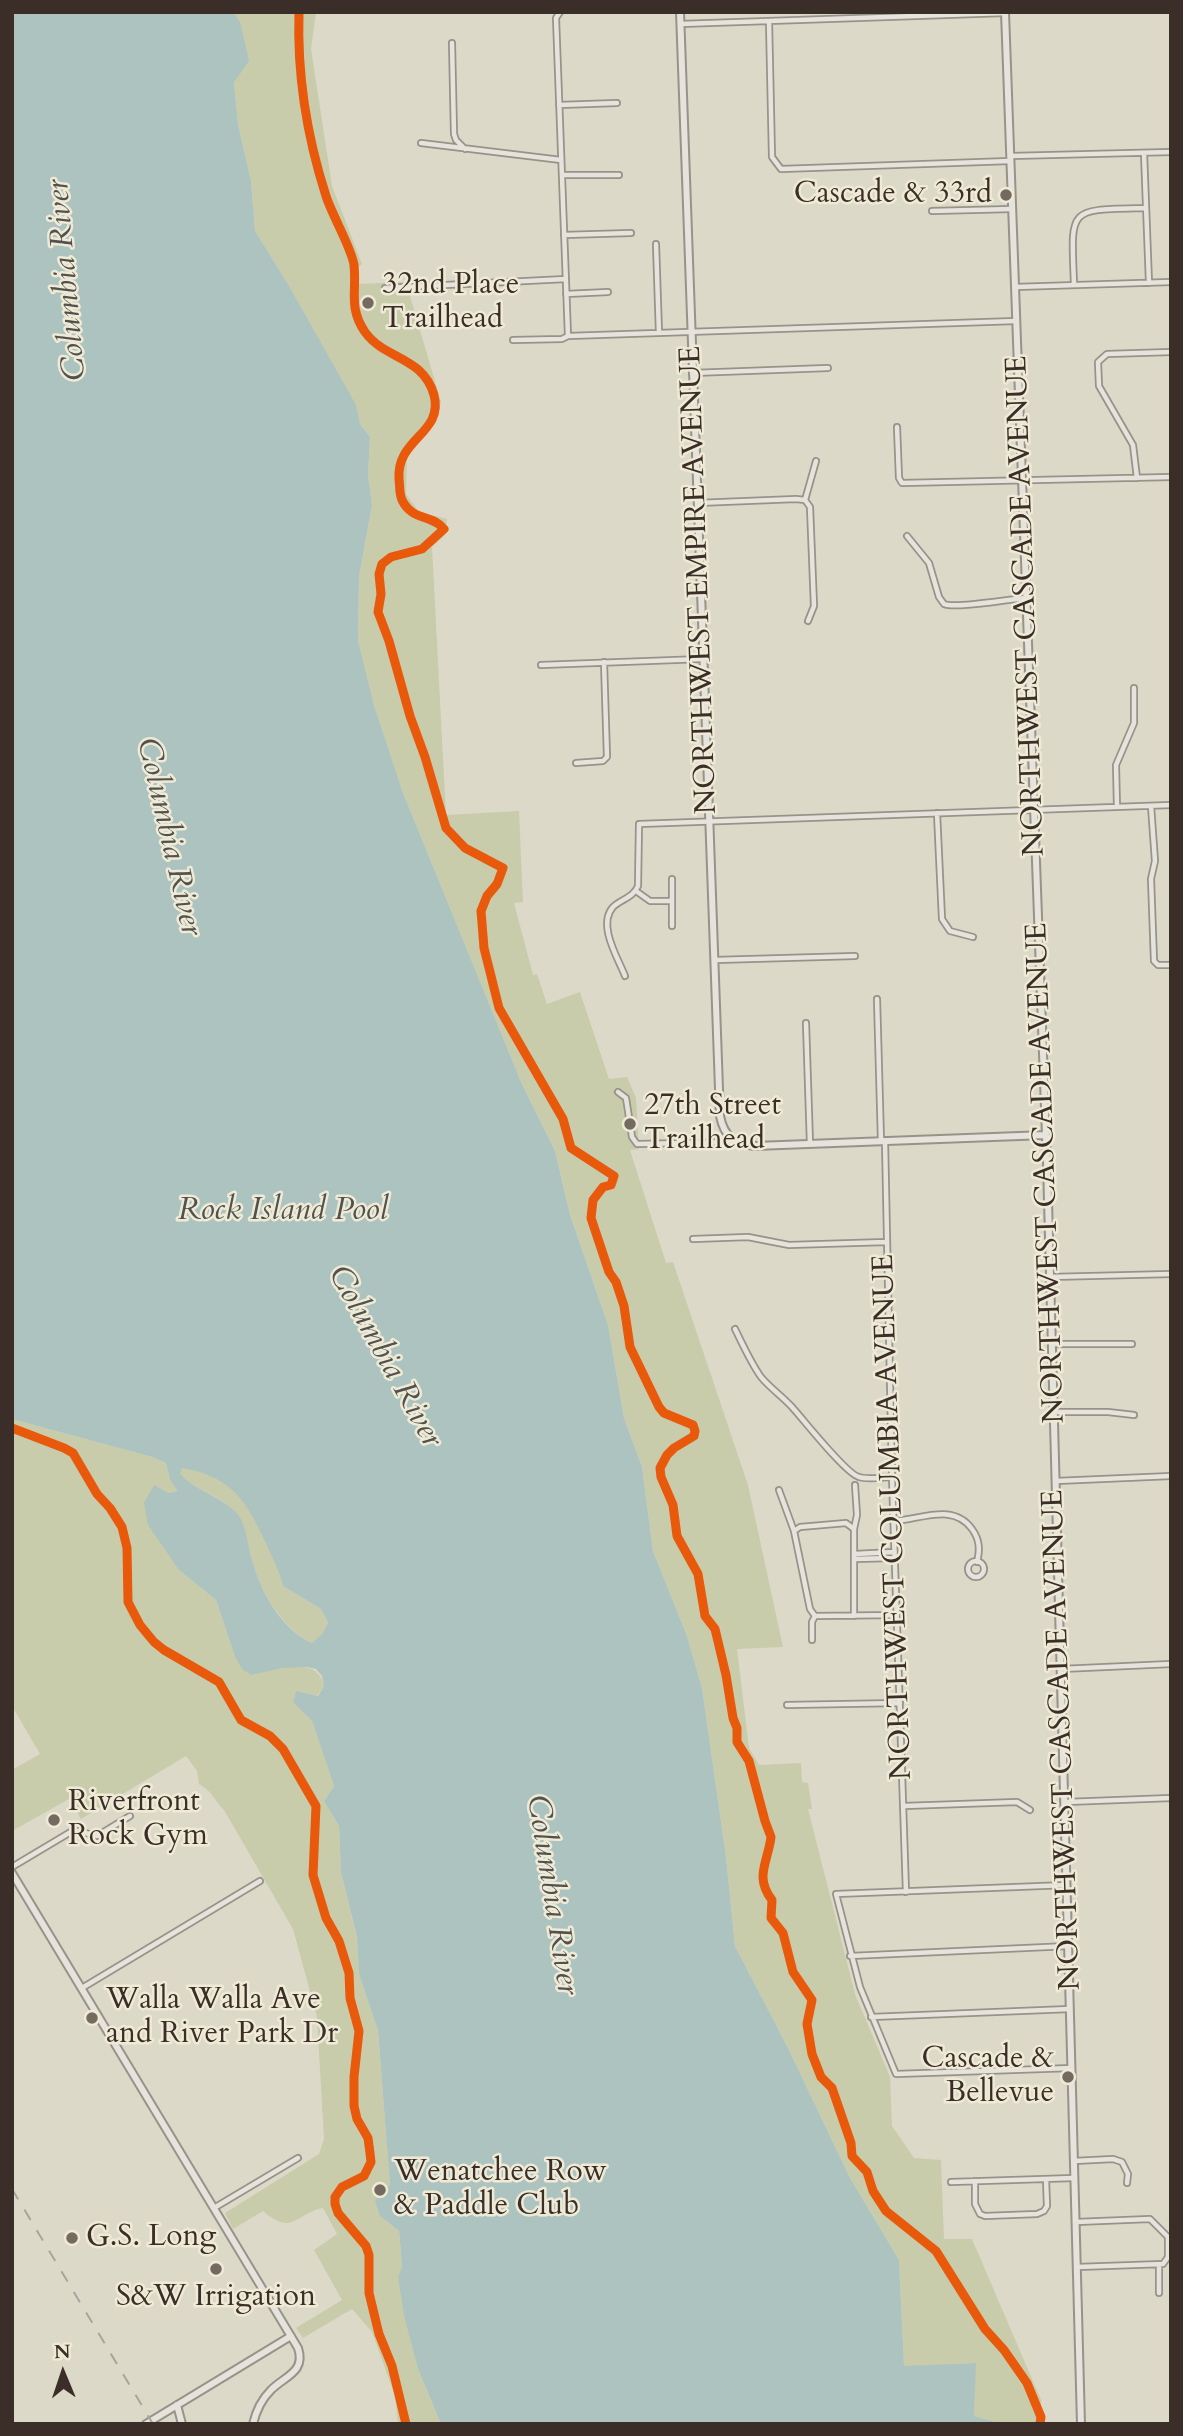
<!DOCTYPE html>
<style>
body{margin:0}
#map{position:relative;width:1183px;height:2436px;overflow:hidden;background:#ddd9c8;font-family:Cardo,serif}
canvas{display:block}
.frame{position:absolute;inset:0;border:14px solid #3b2e28;pointer-events:none}
.north{position:absolute;left:28px;top:2338px;width:70px;height:70px;-webkit-text-stroke:5px #eeead6;paint-order:stroke;rotate:358deg;font-size:19px;font-weight:700;line-height:28px;text-align:center;color:#3b2e28}
.north::after{content:'';display:block;margin:auto;width:24px;height:32px;background:#3b2e28;clip-path:polygon(50% 0,100% 100%,50% 72%,0 100%)}
</style>
<div id="map">
<canvas width="1183" height="2436"></canvas>
<div class="frame"></div>
<div class="north">N</div>
</div>
<script>
const ctx = document.querySelector('canvas').getContext('2d');
ctx.lineJoin = 'round';
function fill(path, color) { ctx.fillStyle = color; ctx.fill(path, 'evenodd'); }
function stroke(path, color, width, dash) { ctx.strokeStyle = color; ctx.lineWidth = width; ctx.lineCap = dash ? 'butt' : 'round'; ctx.setLineDash(dash || []); ctx.stroke(path); }
function drawText(font, color, halo, rows, align = 'center') {
  ctx.font = font + ' Cardo,serif'; ctx.lineWidth = 5; ctx.setLineDash([]); ctx.textBaseline = 'middle'; ctx.strokeStyle = halo; ctx.fillStyle = color; for (const [text, x, y, turn = 0] of rows) {
    ctx.save(); ctx.translate(x, y); ctx.rotate((+turn || 0) * Math.PI / 180); ctx.textAlign = isNaN(turn) ? turn : align; if (halo) ctx.strokeText(text, 0, 0); ctx.fillText(text, 0, 0); ctx.restore();
  }
}
fill(new Path2D(`
 M 234,12 L 316,12 L 311,49 L 332,186 L 362,264 L 358,267 L 359,284 L 406,282 L 441,402 L 436,422 L 407,457 L 406,494 L 419,512 L 447,519 L 445,535 L 432,547 L 446,815 L 519,811 L 523,902 L 514,903 L 533,975 L 537,974 L 547,1004 L 580,992 L 609,1079 L 627,1077 L 636,1098 L 639,1149 L 630,1150 L 666,1263 L 673,1262 L 748,1485 L 783,1647 L 737,1649 L 749,1748 L 759,1765 L 801,1763 L 802,1782 L 808,1783 L 812,1809 L 808,1809 L 855,1994 L 890,2077 L 892,2126 L 914,2158 L 941,2160 L 944,2239 L 972,2239 L 1041,2400 L 1042,2424 L 994,2424 L 974,2416 L 975,2363 L 904,2367 L 899,2260 L 849,2176 L 788,2048 L 735,1946 L 726,1857 L 702,1688 L 687,1636 L 653,1551 L 642,1467 L 624,1418 L 608,1325 L 570,1213 L 555,1151 L 521,1082 L 403,793 L 374,705 L 358,640 L 359,577 L 372,505 L 368,475 L 370,437 L 360,424 L 355,405 L 288,284 L 255,231 L 251,181 L 238,124 L 234,82 L 240,22 Z
 M 12,1419 L 152,1457 L 166,1463 L 170,1480 L 179,1491 L 169,1493 L 155,1486 L 179,1570 L 216,1600 L 235,1657 L 253,1675 C 275,1670 318,1654 324,1686 L 317,1696 L 296,1691 L 293,1701 L 312,1721 L 334,1786 L 324,1801 L 339,1826 L 341,1872 L 357,1938 L 359,1974 L 378,2031 L 390,2185 L 385,2191 L 380,2216 L 399,2231 L 402,2266 L 398,2277 L 418,2369 L 441,2424 L 398,2424 L 395,2396 L 372,2332 L 352,2309 L 303,2338 L 296,2328 L 342,2300 L 314,2250 L 337,2234 L 323,2208 C 296,2213 293,2237 263,2211 L 233,2229 L 225,2213 L 319,2154 L 324,2139 L 317,2017 L 293,1929 L 224,1810 C 213,1799 214,1793 199,1784 L 197,1771 L 186,1756 L 81,1819 L 69,1799 L 12,1831 L 12,1770 L 40,1754 L 12,1706 Z
 M 182,1467 C 196,1471 211,1474 224,1482 C 254,1502 273,1553 283,1586 L 321,1609 L 328,1624 L 322,1634 L 312,1643 C 281,1628 259,1589 251,1556 C 248,1544 242,1518 234,1510 C 221,1497 195,1490 179,1474 Z`), '#c8ccaa');
fill(new Path2D(`
 M 12,12 L 234,12 L 240,22 L 249,61 L 234,82 L 238,124 L 251,181 L 255,231 L 288,284 L 356,405 L 360,424 L 370,437 L 368,475 L 372,505 L 359,577 L 358,640 L 374,705 L 403,793 L 521,1082 L 555,1151 L 570,1214 L 608,1325 L 624,1418 L 642,1467 L 653,1551 L 687,1636 L 702,1688 L 726,1857 L 735,1946 L 788,2048 L 849,2176 L 899,2260 L 904,2366 L 976,2363 L 974,2416 L 994,2422 L 994,2424 L 441,2424 L 418,2369 L 404,2315 L 398,2277 L 402,2266 L 399,2231 L 380,2216 L 375,2201 L 390,2185 L 378,2031 L 359,1974 L 357,1937 L 341,1872 L 339,1826 L 324,1801 L 334,1786 L 312,1721 L 293,1702 L 296,1691 L 318,1696 L 324,1686 L 322,1676 L 316,1669 L 307,1667 L 283,1668 L 252,1675 L 243,1670 L 235,1657 L 216,1600 L 179,1570 L 148,1525 L 144,1503 L 154,1485 L 169,1493 L 178,1491 L 170,1480 L 166,1463 L 152,1457 L 12,1419 ZM 182,1468 C 227,1476 243,1495 262,1535 C 270,1552 278,1568 283,1586 L 321,1609 L 328,1623 L 322,1634 L 312,1643 C 280,1629 259,1588 251,1556 C 247,1541 246,1521 234,1510 C 218,1496 195,1490 180,1474 Z`), '#adc3c0');
const minor = new Path2D(`
 M 560,12 L 556,18 L 568,336
 M 769,21 L 772,157 L 781,169 L 1010,161
 M 680,24 L 1005,13
 M 452,43 L 454,134 L 456,140 L 465,149
 M 559,105 L 617,103
 M 421,143 L 561,160
 M 1144,153 L 1149,283
 M 1011,156 L 1171,152
 M 562,175 L 619,175
 M 932,211 L 1012,209
 M 564,235 L 631,233
 M 656,244 L 659,333
 M 1074,284 C 1071,206 1067,210 1146,208
 M 1015,287 L 1171,282
 M 385,288 L 566,279
 M 566,294 L 608,292
 M 513,340 L 562,339 L 568,336 L 1016,321
 M 692,373 L 828,368
 M 897,427 L 899,478 L 902,483 L 1171,477
 M 1137,478 L 1133,445 L 1099,386 L 1098,362 L 1107,354 L 1171,352
 M 805,500 L 816,461
 M 697,503 L 796,499 L 805,500 L 810,507 L 814,606 L 808,621
 M 907,536 L 929,563 L 939,597 L 944,604 C 956,609 1008,599 1027,598
 M 541,665 L 702,659
 M 576,763 L 603,761 L 607,757 L 604,662
 M 1151,806 L 1155,861 L 1151,879 L 1154,961 L 1158,965 L 1171,965
 M 1117,807 L 1116,765 L 1134,723 L 1134,688
 M 937,813 L 942,919 L 950,931 L 973,937
 M 636,891 L 650,901 L 672,901
 M 672,926 L 672,879
 M 715,960 L 855,956
 M 625,976 C 618,958 597,925 613,907 C 621,899 633,898 638,886 L 639,824 L 1171,805
 M 877,999 L 881,1141
 M 806,1023 L 810,1144
 M 618,1092 L 626,1098 L 632,1137 L 637,1144 L 735,1142
 M 885,1141 L 892,1477 L 906,1892
 M 693,1239 L 748,1237 L 789,1245 L 886,1242
 M 1050,1277 L 1171,1274
 M 735,1329 C 743,1345 751,1363 761,1377 C 770,1388 782,1396 792,1407 C 803,1419 846,1474 859,1477 C 868,1480 882,1477 892,1477
 M 1052,1344 L 1132,1344
 M 1054,1412 L 1108,1412 L 1134,1415
 M 1056,1481 L 1171,1476
 M 779,1490 L 794,1531
 M 893,1521 C 920,1520 953,1502 972,1529 C 980,1540 980,1550 977,1562
 M 854,1529 L 857,1515 L 855,1485
 M 855,1554 L 894,1552
 M 855,1559 L 894,1558
 M968 1569a8 8 0 1 1 16 0a8 8 0 1 1-16 0Z
 M 854,1616 L 854,1529 L 846,1523 L 800,1527 L 794,1531 L 810,1609 L 815,1616 L 896,1615
 M 812,1640 L 812,1622 L 815,1616
 M 1061,1669 L 1171,1664
 M 787,1705 L 900,1703
 M 1066,1802 L 1171,1798
 M 904,1806 L 1017,1802 L 1030,1810
 M 12,1867 L 74,1830 L 97,1836 L 130,1816
 M 1067,1885 L 836,1894 L 860,1987 L 896,2074 L 1072,2068
 M 850,1956 L 1069,1946
 M 82,1988 L 260,1881
 M 871,2017 L 1070,2009
 M 1074,2161 L 1113,2159 L 1122,2162 L 1128,2174 L 1127,2183
 M 975,2181 L 975,2204 L 980,2214 L 985,2216 L 1037,2214 L 1044,2211 L 1047,2206 L 1046,2179
 M 951,2182 L 1074,2178
 M 214,2208 L 298,2158
 M 1076,2222 L 1150,2219 L 1168,2237 L 1168,2257 L 1163,2264 L 1077,2267
 M 1159,2264 L 1159,2293`);
const tertiary = new Path2D(`
 M 680,12 L 720,1116 C 724,1137 735,1144 755,1146 L 1046,1135
 M 1005,12 L 1047,1163 L 1081,2424
 M 12,1873 L 298,2348 C 306,2372 285,2376 271,2390 C 262,2399 256,2411 253,2424
 M 177,2405 L 182,2424
 M 146,2424 L 291,2336`);
stroke(minor, '#979389', 8);
stroke(tertiary, '#979389', 10);
stroke(minor, '#e5e3db', 4.5);
stroke(tertiary, '#e5e3db', 6);
stroke(new Path2D(`
 M 12,2189 L 153,2424`), '#a8a59e', 2, [12, 12]);
stroke(new Path2D(`
 M 299,12 C 297,74 307,137 326,196 C 332,215 352,249 354,265 C 357,291 348,307 365,332 C 385,360 423,356 434,395 C 444,434 396,438 399,479 C 400,486 399,493 402,500 C 412,521 432,514 444,529 L 422,549 L 391,557 L 382,564 L 379,574 L 381,594 L 378,612 L 389,641 L 410,716 L 425,757 L 446,828 L 465,848 L 503,868 L 497,884 L 487,896 L 481,911 L 484,948 L 499,1008 L 563,1119 L 571,1148 L 614,1176 L 611,1185 L 603,1187 L 593,1200 L 591,1218 L 609,1272 L 616,1282 L 624,1306 L 630,1347 L 659,1407 L 664,1413 L 693,1425 L 695,1431 L 694,1436 L 674,1448 L 667,1455 L 660,1468 L 661,1477 L 673,1505 L 677,1536 L 698,1574 L 705,1616 L 715,1629 L 726,1675 L 733,1718 L 737,1728 L 737,1742 L 749,1761 L 765,1821 L 771,1837 C 768,1862 754,1877 772,1900 L 771,1918 L 783,1933 L 793,1972 L 812,2000 L 807,2024 L 812,2054 L 821,2077 L 832,2088 L 851,2143 L 852,2156 L 867,2172 L 873,2191 L 886,2211 L 936,2251 L 985,2329 L 1004,2350 L 1027,2383 L 1041,2417 L 1040,2424
 M 12,1428 L 64,1448 L 73,1453 L 97,1494 L 110,1508 L 122,1527 L 127,1548 L 128,1602 L 140,1625 L 154,1642 L 164,1650 L 219,1682 L 241,1720 L 270,1736 L 283,1749 L 316,1806 L 313,1875 L 326,1918 L 339,1941 L 349,1973 L 350,1998 L 359,2031 L 354,2077 L 354,2106 L 357,2119 L 368,2138 L 370,2153 L 371,2162 L 364,2176 L 342,2187 L 335,2197 L 335,2204 L 338,2213 L 366,2246 L 369,2255 L 369,2293 L 379,2334 L 392,2366 L 406,2424`), '#e8590c', 9);
for (const [x, y, r, color] of [
 [1006,195,7,"#746a60"],
 [368,303,7,"#746a60"],
 [630,1124,7,"#746a60"],
 [54,1820,7,"#746a60"],
 [92,2018,7,"#746a60"],
 [1068,2077,7,"#746a60"],
 [380,2190,7,"#746a60"],
 [72,2238,7,"#746a60"],
 [216,2269,7,"#746a60"]
]) { const dot = new Path2D(); dot.arc(x, y, r, 0, 2 * Math.PI); ctx.fillStyle = color; ctx.fill(dot); stroke(dot, '#eeead6', 2.5); }
drawText('30px', '#3b2e28', '#eeead6', [
 ["Cascade & 33rd",992,195,"right"],
 ["32nd Place",382,286],
 ["Trailhead",382,320],
 ["27th Street",644,1107],
 ["Trailhead",644,1141],
 ["Riverfront",68,1803],
 ["Rock Gym",68,1837],
 ["Walla Walla Ave",106,2001],
 ["and River Park Dr",106,2035],
 ["Cascade &",1054,2060,"right"],
 ["Bellevue",1054,2094,"right"],
 ["Wenatchee Row",394,2173],
 ["& Paddle Club",394,2207],
 ["G.S. Long",86,2238],
 ["S&W Irrigation",216,2298,"center"]
], 'left');
drawText('30px', '#3b2e28', '#eeead6', [
 ["NORTHWEST EMPIRE AVENUE",700,580,-92],
 ["NORTHWEST CASCADE AVENUE",1027,606,-92],
 ["NORTHWEST CASCADE AVENUE",1047,1173,-92],
 ["NORTHWEST COLUMBIA AVENUE",894,1517,-92],
 ["NORTHWEST CASCADE AVENUE",1063,1740,-92]
]);
drawText('italic 32px', '#52514d', '#eeead6', [
 ["Columbia River",68,280,-95],
 ["Columbia River",168,837,77],
 ["Rock Island Pool",283,1212],
 ["Columbia River",384,1357,61],
 ["Columbia River",551,1895,81]
]);
</script>
